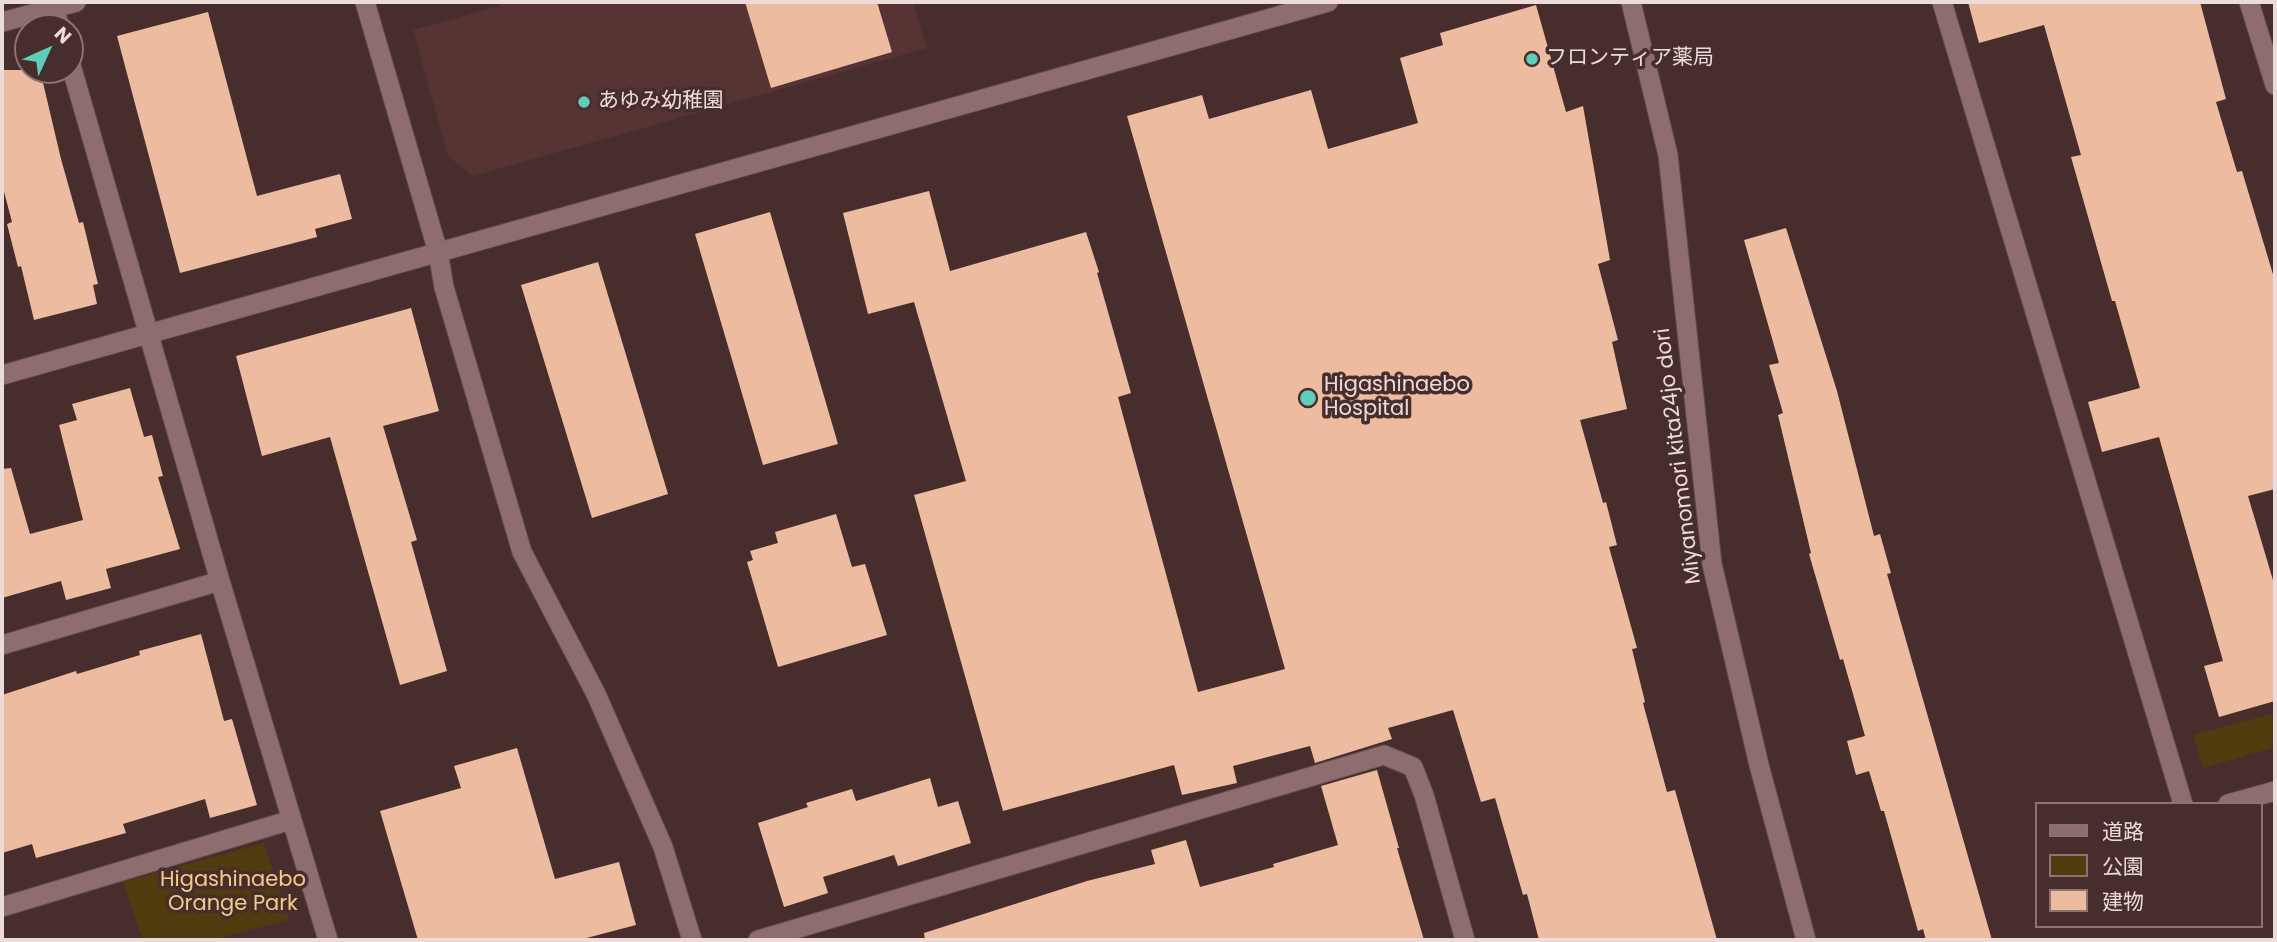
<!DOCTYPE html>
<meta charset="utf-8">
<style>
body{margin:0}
#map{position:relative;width:2277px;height:942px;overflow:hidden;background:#482d2d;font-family:Poppins,"Noto Sans JP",sans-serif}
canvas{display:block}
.frame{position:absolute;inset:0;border:4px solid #eddbda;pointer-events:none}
.legend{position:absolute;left:2035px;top:802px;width:228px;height:126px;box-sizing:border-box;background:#482d2d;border:2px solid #8a7372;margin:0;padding:9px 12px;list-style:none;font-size:21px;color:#eddbda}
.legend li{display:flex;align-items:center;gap:14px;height:35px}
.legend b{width:35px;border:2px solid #8a7372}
.north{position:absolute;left:14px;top:14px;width:70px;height:70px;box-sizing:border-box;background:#482d2d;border:2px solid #8a7372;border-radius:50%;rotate:45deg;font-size:19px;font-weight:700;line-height:28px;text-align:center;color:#eddbda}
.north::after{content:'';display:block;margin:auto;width:24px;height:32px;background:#5eceb8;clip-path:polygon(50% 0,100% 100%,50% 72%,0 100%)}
</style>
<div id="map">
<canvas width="2277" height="942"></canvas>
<div class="frame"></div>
<ul class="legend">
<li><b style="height:9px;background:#8d6d6d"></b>道路</li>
<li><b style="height:19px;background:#513c10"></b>公園</li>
<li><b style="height:19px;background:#edbca0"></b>建物</li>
</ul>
<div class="north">N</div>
</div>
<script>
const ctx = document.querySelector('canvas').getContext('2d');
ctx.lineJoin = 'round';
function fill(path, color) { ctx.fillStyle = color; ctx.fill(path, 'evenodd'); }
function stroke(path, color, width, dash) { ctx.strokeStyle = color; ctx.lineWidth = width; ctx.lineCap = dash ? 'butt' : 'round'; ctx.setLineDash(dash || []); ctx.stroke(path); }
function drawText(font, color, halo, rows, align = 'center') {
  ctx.font = font + ' Poppins,"Noto Sans JP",sans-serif'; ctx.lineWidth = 7; ctx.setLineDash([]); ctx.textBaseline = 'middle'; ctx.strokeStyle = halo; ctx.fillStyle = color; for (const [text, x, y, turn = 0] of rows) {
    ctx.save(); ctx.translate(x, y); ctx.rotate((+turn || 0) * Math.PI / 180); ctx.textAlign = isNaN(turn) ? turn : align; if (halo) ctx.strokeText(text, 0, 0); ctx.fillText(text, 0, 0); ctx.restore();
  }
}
fill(new Path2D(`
 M 499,2 L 913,2 L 927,48 L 473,176 L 448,156 L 413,30 L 500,6 Z`), '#573434');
fill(new Path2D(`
 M 2275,713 L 2275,747 L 2203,768 L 2193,735 Z
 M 264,843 L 289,920 L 210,940 L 143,940 L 123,882 Z`), '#513c10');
fill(new Path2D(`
 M 745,2 L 877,2 L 892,52 L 771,88 Z
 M 1968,2 L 2200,2 L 2226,99 L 2216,102 L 2237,172 L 2242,171 L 2275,281 L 2275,489 L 2248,496 L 2275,587 L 2275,701 L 2219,717 L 2204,666 L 2223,661 L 2159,437 L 2102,452 L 2088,402 L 2140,388 L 2115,301 L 2112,301 L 2071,157 L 2081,155 L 2044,25 L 1979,43 Z
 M 1536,5 L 1566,112 L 1583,106 L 1610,260 L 1598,264 L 1618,340 L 1612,342 L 1627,409 L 1580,420 L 1603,503 L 1606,502 L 1617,545 L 1609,547 L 1637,648 L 1632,649 L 1645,702 L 1643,703 L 1667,792 L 1675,790 L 1717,940 L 1539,940 L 1527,894 L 1523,895 L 1495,798 L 1481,802 L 1453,710 L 1388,728 L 1392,739 L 1315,763 L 1310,746 L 1233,766 L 1237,783 L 1182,795 L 1174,765 L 1003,811 L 914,495 L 966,481 L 914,302 L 868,314 L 843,213 L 929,191 L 950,271 L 1086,232 L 1099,272 L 1097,273 L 1131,393 L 1118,397 L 1198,692 L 1285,669 L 1127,116 L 1202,95 L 1209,119 L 1311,90 L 1328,149 L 1418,123 L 1400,58 L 1443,45 L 1440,33 Z
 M 208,12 L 257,196 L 340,174 L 352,219 L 315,229 L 317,237 L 180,273 L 117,36 Z
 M 2,70 L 40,70 L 61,159 L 79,223 L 83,222 L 98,284 L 93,285 L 97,304 L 34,320 L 21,266 L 18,267 L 7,224 L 12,222 L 2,184 Z
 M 770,212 L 838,444 L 763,465 L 695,234 Z
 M 1786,228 L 1837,391 L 1874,536 L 1880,534 L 1891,573 L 1887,574 L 1992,940 L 1926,940 L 1923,929 L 1918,931 L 1884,811 L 1881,811 L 1869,771 L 1856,775 L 1847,741 L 1865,736 L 1843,659 L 1840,660 L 1809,554 L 1811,553 L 1778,415 L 1783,413 L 1769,365 L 1779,363 L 1744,240 Z
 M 598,262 L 668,494 L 592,518 L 521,285 Z
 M 411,308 L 439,411 L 383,426 L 417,540 L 411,542 L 447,671 L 400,685 L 330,437 L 262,456 L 236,356 Z
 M 130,388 L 144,437 L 152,435 L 163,476 L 158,477 L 180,549 L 106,569 L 111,588 L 66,600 L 61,581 L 2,598 L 2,469 L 11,468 L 30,534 L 83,520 L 59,425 L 77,420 L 72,404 Z
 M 836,514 L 852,567 L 865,564 L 887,635 L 778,667 L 747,562 L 753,560 L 750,551 L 778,543 L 775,532 Z
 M 201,634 L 224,721 L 232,719 L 257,805 L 210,818 L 205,799 L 123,824 L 126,833 L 36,858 L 32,844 L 2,853 L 2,695 L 76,671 L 77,674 L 140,655 L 139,651 Z
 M 517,748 L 555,879 L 619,862 L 636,925 L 579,940 L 418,940 L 380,811 L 461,788 L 454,766 Z
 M 1377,770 L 1399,848 L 1397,848 L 1424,940 L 925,940 L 924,933 L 1087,881 L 1155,864 L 1151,850 L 1186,840 L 1200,887 L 1274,867 L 1273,864 L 1338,845 L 1321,786 Z
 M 930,778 L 938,807 L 958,801 L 971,843 L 898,866 L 894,855 L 823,877 L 828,893 L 784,907 L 758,823 L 808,807 L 806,803 L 852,789 L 856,801 Z`), '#edbca0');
const minor = new Path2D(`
 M 365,2 L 438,252 L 444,287 L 522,552 L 596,694 L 663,847 L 692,940
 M 1942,2 L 2183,804
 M 2249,2 L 2275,85
 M 54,8 L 60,28
 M 2,22 L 76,2
 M 70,62 L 220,581 L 328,940
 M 2,645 L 220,581
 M 2228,804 L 2275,791
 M 2,907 L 291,820
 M 758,940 L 1384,755 L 1413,767 L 1424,795 L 1465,940`);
const tertiary = new Path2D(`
 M 1631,2 L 1668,155 L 1712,564 L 1759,765 L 1806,940
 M 2,375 L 1328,2`);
stroke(minor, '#634c4c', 21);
stroke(tertiary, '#634c4c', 21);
stroke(minor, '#8d6d6d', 19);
stroke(tertiary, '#8d6d6d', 19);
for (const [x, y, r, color] of [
 [1532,59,7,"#5eceb8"],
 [584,102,7,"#5eceb8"],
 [1308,398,9,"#5eceb8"]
]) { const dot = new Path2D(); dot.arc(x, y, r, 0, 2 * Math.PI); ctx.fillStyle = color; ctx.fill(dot); stroke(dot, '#482d2d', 2.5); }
drawText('21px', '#eddbda', '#482d2d', [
 ["フロンティア薬局",1546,59],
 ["あゆみ幼稚園",598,102],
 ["Higashinaebo",1324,386],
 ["Hospital",1324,410]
], 'left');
drawText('21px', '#eddbda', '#482d2d', [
 ["Miyanomori kita24jo dori",1679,456,-97]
]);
drawText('21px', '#f1cd85', '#482d2d', [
 ["Higashinaebo",233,881],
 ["Orange Park",233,905]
]);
</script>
